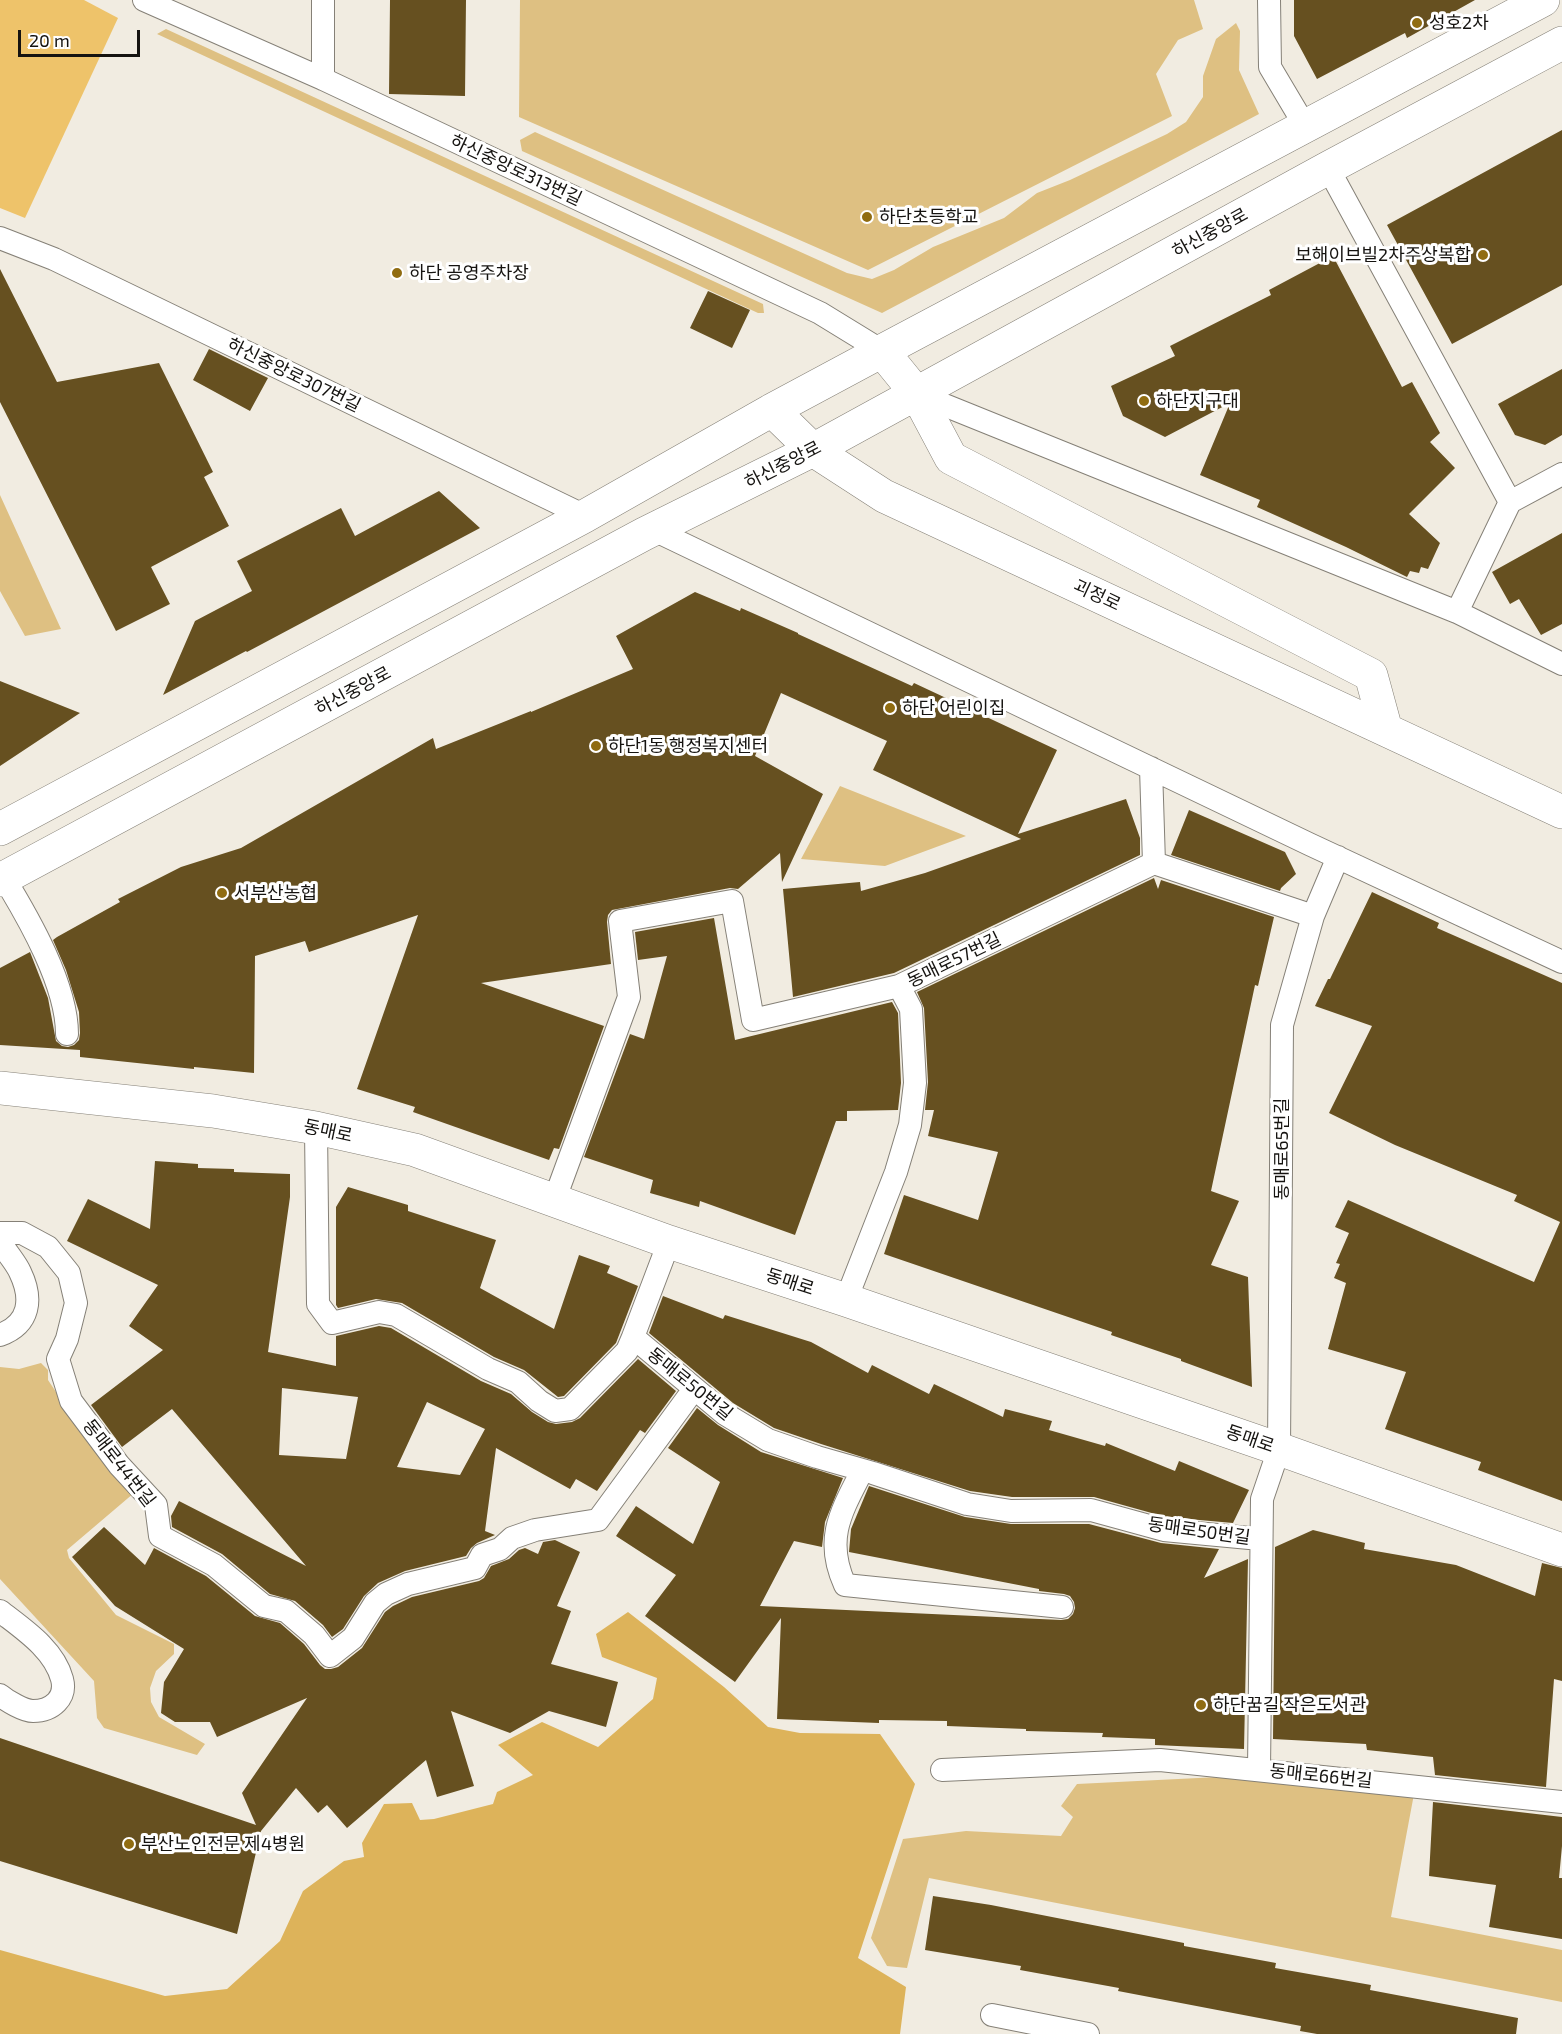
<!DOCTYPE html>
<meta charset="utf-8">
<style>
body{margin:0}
#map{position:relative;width:1562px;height:2034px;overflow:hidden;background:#f1ece1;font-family:"Exo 2",sans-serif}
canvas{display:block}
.scale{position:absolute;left:18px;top:30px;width:122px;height:27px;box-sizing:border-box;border:3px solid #151310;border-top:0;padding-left:8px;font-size:18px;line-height:21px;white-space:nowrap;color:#151310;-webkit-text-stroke:4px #fff;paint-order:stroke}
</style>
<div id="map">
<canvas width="1562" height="2034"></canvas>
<div class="scale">20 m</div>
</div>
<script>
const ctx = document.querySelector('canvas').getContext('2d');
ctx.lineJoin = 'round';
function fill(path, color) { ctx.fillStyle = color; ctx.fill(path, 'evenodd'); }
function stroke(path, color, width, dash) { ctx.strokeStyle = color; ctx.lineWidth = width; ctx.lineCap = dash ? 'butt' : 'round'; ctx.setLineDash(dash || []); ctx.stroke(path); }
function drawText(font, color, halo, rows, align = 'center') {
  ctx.font = font + ' "Exo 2","Noto Sans KR",sans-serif'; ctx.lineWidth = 6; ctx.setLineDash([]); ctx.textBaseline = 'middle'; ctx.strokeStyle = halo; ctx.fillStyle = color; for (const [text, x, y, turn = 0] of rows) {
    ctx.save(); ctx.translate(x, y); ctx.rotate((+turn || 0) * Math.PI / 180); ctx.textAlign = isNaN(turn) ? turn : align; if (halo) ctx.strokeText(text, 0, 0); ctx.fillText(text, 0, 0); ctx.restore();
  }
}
fill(new Path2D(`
 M 520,0 L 1194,0 L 1203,29 L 1178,40 L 1156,74 L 1172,116 L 868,270 L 519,117 Z
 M 1236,23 L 1240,31 L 1239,70 L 1259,114 L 882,313 L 522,151 L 520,140 L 535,132 L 847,273 L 872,279 L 894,270 L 933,247 L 1004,218 L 1037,193 L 1070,180 L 1167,134 L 1186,122 L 1203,97 L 1203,76 L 1216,39 Z
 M 166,29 L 763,304 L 764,313 L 758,313 L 157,34 Z
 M 0,495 L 61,629 L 25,636 L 0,591 Z
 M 840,786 L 966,836 L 885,866 L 801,859 Z
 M 41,1363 L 48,1370 L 48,1380 L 56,1392 L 134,1493 L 67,1550 L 69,1558 L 116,1615 L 174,1644 L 174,1654 L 156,1671 L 150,1688 L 151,1702 L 159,1717 L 205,1744 L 197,1755 L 104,1728 L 97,1718 L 94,1681 L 0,1579 L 0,1367 L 19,1369 Z
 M 1259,1775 L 1414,1794 L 1391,1917 L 1562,1950 L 1562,2002 L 929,1878 L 907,1968 L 887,1966 L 871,1938 L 903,1839 L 966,1831 L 1061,1836 L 1073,1817 L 1061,1806 L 1077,1784 Z`), '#dec082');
fill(new Path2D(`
 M 628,1612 L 724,1687 L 768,1727 L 800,1733 L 880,1734 L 915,1784 L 858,1958 L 906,1987 L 900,2034 L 0,2034 L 0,1950 L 165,1996 L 227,1989 L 280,1941 L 303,1891 L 344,1861 L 364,1857 L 362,1843 L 384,1804 L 412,1803 L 420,1820 L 434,1819 L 493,1804 L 497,1792 L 533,1775 L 498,1745 L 542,1722 L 598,1747 L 653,1699 L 657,1678 L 602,1657 L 596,1634 Z`), '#ddb35a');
fill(new Path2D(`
 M 0,0 L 84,0 L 118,18 L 25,218 L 0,208 Z`), '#eec36a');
fill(new Path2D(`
 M 390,0 L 466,0 L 465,96 L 389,94 Z
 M 1294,0 L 1475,0 L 1407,38 L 1405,33 L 1317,79 L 1294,36 Z
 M 1562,130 L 1562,285 L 1452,344 L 1387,225 Z
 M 1333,256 L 1402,387 L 1412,382 L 1440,433 L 1430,442 L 1455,468 L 1409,514 L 1440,543 L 1428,569 L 1421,567 L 1419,573 L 1410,571 L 1407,577 L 1346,547 L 1257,507 L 1260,500 L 1200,475 L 1230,403 L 1165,437 L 1123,416 L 1111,386 L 1175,356 L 1170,346 L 1271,295 L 1269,290 Z
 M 0,269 L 57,382 L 159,363 L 213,472 L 204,477 L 229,526 L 151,567 L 170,604 L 116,631 L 0,402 Z
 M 708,291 L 750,310 L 732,348 L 690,328 Z
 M 209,349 L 268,378 L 250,411 L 193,380 Z
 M 1562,369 L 1562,435 L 1545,445 L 1515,435 L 1498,404 Z
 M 439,491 L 480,528 L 247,652 L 246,651 L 163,695 L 195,621 L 252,591 L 237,561 L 341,508 L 355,536 Z
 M 1562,533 L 1562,624 L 1541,635 L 1519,599 L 1510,604 L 1492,572 Z
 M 695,592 L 740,611 L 741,608 L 798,633 L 798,634 L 912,686 L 914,683 L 1057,750 L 1018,834 L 1126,799 L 1140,838 L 1140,855 L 894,973 L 793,997 L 783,889 L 860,882 L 861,891 L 925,873 L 1021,839 L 873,770 L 887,741 L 781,693 L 755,756 L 823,794 L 782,882 L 780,853 L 738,889 L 730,888 L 612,910 L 608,915 L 607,922 L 611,964 L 481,983 L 604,1026 L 559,1149 L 554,1148 L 549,1160 L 413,1112 L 415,1107 L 357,1089 L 418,915 L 309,952 L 305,941 L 255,956 L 254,1073 L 194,1067 L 194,1069 L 80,1057 L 80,1050 L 0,1045 L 0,968 L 30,952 L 48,998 L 56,1041 L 62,1046 L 68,1047 L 74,1045 L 79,1040 L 80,1033 L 79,1012 L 66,970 L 53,940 L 57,937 L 120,902 L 118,899 L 181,867 L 241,848 L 433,738 L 436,749 L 531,711 L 531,712 L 633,669 L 616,636 Z
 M 0,681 L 80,713 L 0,766 Z
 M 1189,810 L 1285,852 L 1296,874 L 1281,888 L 1280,891 L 1171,855 Z
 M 1154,878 L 1158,889 L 1161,880 L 1274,917 L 1258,986 L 1255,985 L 1211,1191 L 1239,1201 L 1211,1265 L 1248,1277 L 1252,1387 L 1181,1361 L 1181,1359 L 1111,1335 L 1112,1332 L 884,1254 L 904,1195 L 978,1220 L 998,1152 L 928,1136 L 934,1110 L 925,1110 L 928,1082 L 924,1008 L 917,992 Z
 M 1372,892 L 1439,923 L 1437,928 L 1562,983 L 1562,1501 L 1478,1470 L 1481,1462 L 1385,1429 L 1406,1372 L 1328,1349 L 1346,1283 L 1334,1278 L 1340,1264 L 1336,1263 L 1349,1233 L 1335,1227 L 1348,1200 L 1534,1282 L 1560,1222 L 1514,1201 L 1517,1195 L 1395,1145 L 1329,1113 L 1372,1026 L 1315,1006 L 1328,979 L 1330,979 Z
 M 714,918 L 735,1040 L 892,1002 L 898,1013 L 901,1083 L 898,1110 L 847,1111 L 847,1121 L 836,1121 L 795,1235 L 700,1201 L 699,1207 L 650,1193 L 653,1180 L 584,1157 L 630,1034 L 644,1039 L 667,956 L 638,960 L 635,932 Z
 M 155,1161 L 198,1164 L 198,1168 L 234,1169 L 234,1172 L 290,1174 L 290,1197 L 268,1352 L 336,1366 L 336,1336 L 379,1326 L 391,1328 L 481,1381 L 511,1394 L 532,1412 L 548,1422 L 556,1424 L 572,1422 L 580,1418 L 638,1359 L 676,1391 L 645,1433 L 640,1430 L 597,1491 L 576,1479 L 570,1489 L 496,1448 L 485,1531 L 495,1535 L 477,1543 L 471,1548 L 466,1556 L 405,1571 L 378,1583 L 364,1596 L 343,1629 L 332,1637 L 323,1625 L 295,1601 L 270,1594 L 222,1554 L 172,1527 L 171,1516 L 179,1501 L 306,1566 L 172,1409 L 122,1447 L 91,1405 L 163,1350 L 129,1326 L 158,1285 L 67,1241 L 88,1199 L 150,1229 ZM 282,1388 L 358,1397 L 346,1459 L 279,1455 ZM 427,1402 L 485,1429 L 460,1475 L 397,1467 Z
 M 348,1187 L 408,1205 L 408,1211 L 496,1240 L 480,1288 L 554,1329 L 579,1255 L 610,1266 L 607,1273 L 638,1286 L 616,1343 L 564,1396 L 558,1397 L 524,1370 L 494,1357 L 402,1303 L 376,1299 L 338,1308 L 336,1305 L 336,1207 Z
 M 663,1296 L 723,1319 L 725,1315 L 811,1342 L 868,1373 L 872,1365 L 929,1394 L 934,1384 L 1003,1417 L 1005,1409 L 1052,1421 L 1049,1430 L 1105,1446 L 1106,1443 L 1175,1471 L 1179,1461 L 1249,1490 L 1233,1523 L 1166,1517 L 1094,1497 L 1012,1497 L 970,1491 L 821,1444 L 774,1428 L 733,1403 L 649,1333 Z
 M 697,1408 L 718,1425 L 761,1452 L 843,1478 L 825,1522 L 822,1547 L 794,1541 L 760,1606 L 1061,1620 L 1068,1619 L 1073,1614 L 1075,1608 L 1074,1602 L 1070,1596 L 1064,1594 L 1039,1591 L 1039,1589 L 849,1552 L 851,1529 L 869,1486 L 965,1517 L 1011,1524 L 1089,1524 L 1161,1543 L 1219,1549 L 1204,1578 L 1248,1559 L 1244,1749 L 1155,1745 L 1155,1739 L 1102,1737 L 1103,1733 L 1026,1731 L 1026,1729 L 947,1726 L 947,1721 L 879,1720 L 879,1723 L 777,1719 L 781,1618 L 735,1682 L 645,1616 L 676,1575 L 616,1536 L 636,1506 L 693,1544 L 720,1482 L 668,1448 Z
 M 104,1527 L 145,1565 L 154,1548 L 206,1576 L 255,1616 L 280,1623 L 304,1644 L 320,1665 L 325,1669 L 331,1669 L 338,1667 L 362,1648 L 385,1612 L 393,1606 L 412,1597 L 479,1581 L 484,1578 L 491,1566 L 509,1559 L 519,1550 L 525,1548 L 538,1554 L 543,1542 L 555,1540 L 580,1552 L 557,1606 L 571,1611 L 551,1664 L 618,1682 L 606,1727 L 549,1711 L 510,1733 L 451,1711 L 474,1786 L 437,1797 L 426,1760 L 347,1828 L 327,1805 L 318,1813 L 296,1788 L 261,1831 L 237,1934 L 0,1861 L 0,1738 L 256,1825 L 242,1793 L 307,1698 L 217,1737 L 210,1722 L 175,1722 L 161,1713 L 164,1682 L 184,1649 L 115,1606 L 72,1557 Z
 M 1313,1530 L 1365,1543 L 1364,1549 L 1456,1565 L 1535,1596 L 1542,1563 L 1562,1568 L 1562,1681 L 1554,1679 L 1546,1787 L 1435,1775 L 1433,1757 L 1367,1750 L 1366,1744 L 1273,1739 L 1275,1547 Z
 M 1433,1802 L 1562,1817 L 1562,1846 L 1559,1878 L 1562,1878 L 1562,1939 L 1489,1927 L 1496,1885 L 1429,1876 Z
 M 933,1896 L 991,1905 L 1184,1943 L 1184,1946 L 1276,1963 L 1275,1968 L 1371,1985 L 1370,1990 L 1518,2018 L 1516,2034 L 1317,2034 L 1300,2031 L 1301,2026 L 1118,1991 L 1119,1988 L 1020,1970 L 1021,1966 L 925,1950 Z`), '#665020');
const lane = new Path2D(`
 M 144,0 L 323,79 L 820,313 L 882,351
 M 323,0 L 323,79
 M 1269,0 L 1270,67 L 1305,126
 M 1328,168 L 1510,502
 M 0,238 L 54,259 L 585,516
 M 917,394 L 1457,612 L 1562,664
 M 654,530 L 1309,844 L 1562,962
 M 1457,612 L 1510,502 L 1562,474
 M 1151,768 L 1154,863
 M 4,878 C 29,919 67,985 67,1034
 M 316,1128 L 318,1304 L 332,1323 L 379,1312 L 396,1315 L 488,1369 L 518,1382 L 539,1401 L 555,1411 L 570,1409 L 627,1351 L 633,1337 L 725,1414 L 768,1440 L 817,1457 L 873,1473 L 967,1504 L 1011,1511 L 1091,1510 L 1164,1530 L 1260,1539
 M 554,1201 L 629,997 L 620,921 L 732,901 L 753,1020 L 899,986
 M 0,1233 L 22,1233 L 48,1247 L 69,1273 L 76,1303 L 67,1339 L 58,1359 L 71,1401 L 119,1465 L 156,1505 L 160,1536 L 214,1565 L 264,1606 L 286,1611 L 314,1635 L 330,1656 L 353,1638 L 375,1603 L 386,1594 L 408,1584 L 475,1568 L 482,1555 L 500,1549 L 512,1538 L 535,1530 L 598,1520 L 694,1389
 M 0,1240 C 6,1253 15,1261 20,1272 C 33,1299 30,1324 0,1335
 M 846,1300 L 896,1172 L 910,1125 L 915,1083 L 911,1009 L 899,986 L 1154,863 L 1313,916
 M 633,1337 L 669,1242
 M 862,1471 C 841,1512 824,1539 845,1585 L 1062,1607
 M 0,1611 C 23,1629 54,1649 62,1679 C 67,1698 52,1711 33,1711 C 24,1711 7,1701 0,1695
 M 942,1770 L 1160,1760 L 1562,1802
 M 1259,1770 L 1262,1499 L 1279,1449 L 1282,1025 L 1313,916 L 1338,857
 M 992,2015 L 1088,2034`);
const secondary = new Path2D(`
 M 882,351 L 917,394 L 951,458 L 1371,675 L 1386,730
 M 772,410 L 813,450 L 884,496 L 1562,812
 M 0,829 L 585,516 L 772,410 L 882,351 L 1543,0
 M 0,880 L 644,534 L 813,450 L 1328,168 L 1562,43
 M 0,1088 L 213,1111 L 316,1128 L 415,1150 L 669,1242 L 846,1300 L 1279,1449 L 1562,1550`);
stroke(lane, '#858077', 24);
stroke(secondary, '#858077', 34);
stroke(lane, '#fff', 22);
stroke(secondary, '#fff', 33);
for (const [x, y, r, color] of [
 [1417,23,6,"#906c11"],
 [867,217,6,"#906c11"],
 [1483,255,6,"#906c11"],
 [397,273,6,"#906c11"],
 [1144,401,6,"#906c11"],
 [890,708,6,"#906c11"],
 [596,746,6,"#906c11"],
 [222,893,6,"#906c11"],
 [1201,1705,6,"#906c11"],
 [129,1844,6,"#906c11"]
]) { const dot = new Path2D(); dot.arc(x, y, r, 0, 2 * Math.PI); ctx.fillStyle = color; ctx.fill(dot); stroke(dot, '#fff', 2); }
drawText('18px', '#151310', '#fff', [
 ["성호2차",1429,23],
 ["하단초등학교",879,217],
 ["보해이브빌2차주상복합",1471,255,"right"],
 ["하단 공영주차장",409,273],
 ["하단지구대",1156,401],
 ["하단 어린이집",902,708],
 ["하단1동 행정복지센터",608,746],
 ["서부산농협",234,893],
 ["하단꿈길 작은도서관",1213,1705],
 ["부산노인전문 제4병원",141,1844]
], 'left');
drawText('18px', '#151310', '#fff', [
 ["하신중앙로313번길",516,170,25],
 ["하신중앙로",1210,233,-29],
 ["하신중앙로307번길",294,375,26],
 ["하신중앙로",783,465,-27],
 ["괴정로",1097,595,25],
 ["하신중앙로",353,691,-28],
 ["동매로57번길",954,960,-26],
 ["동매로",328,1131,12],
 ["동매로65번길",1282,1149,-90],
 ["동매로",790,1282,18],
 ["동매로50번길",690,1384,39],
 ["동매로",1250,1439,19],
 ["동매로44번길",119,1463,52],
 ["동매로50번길",1199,1531,8],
 ["동매로66번길",1321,1776,6]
]);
</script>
